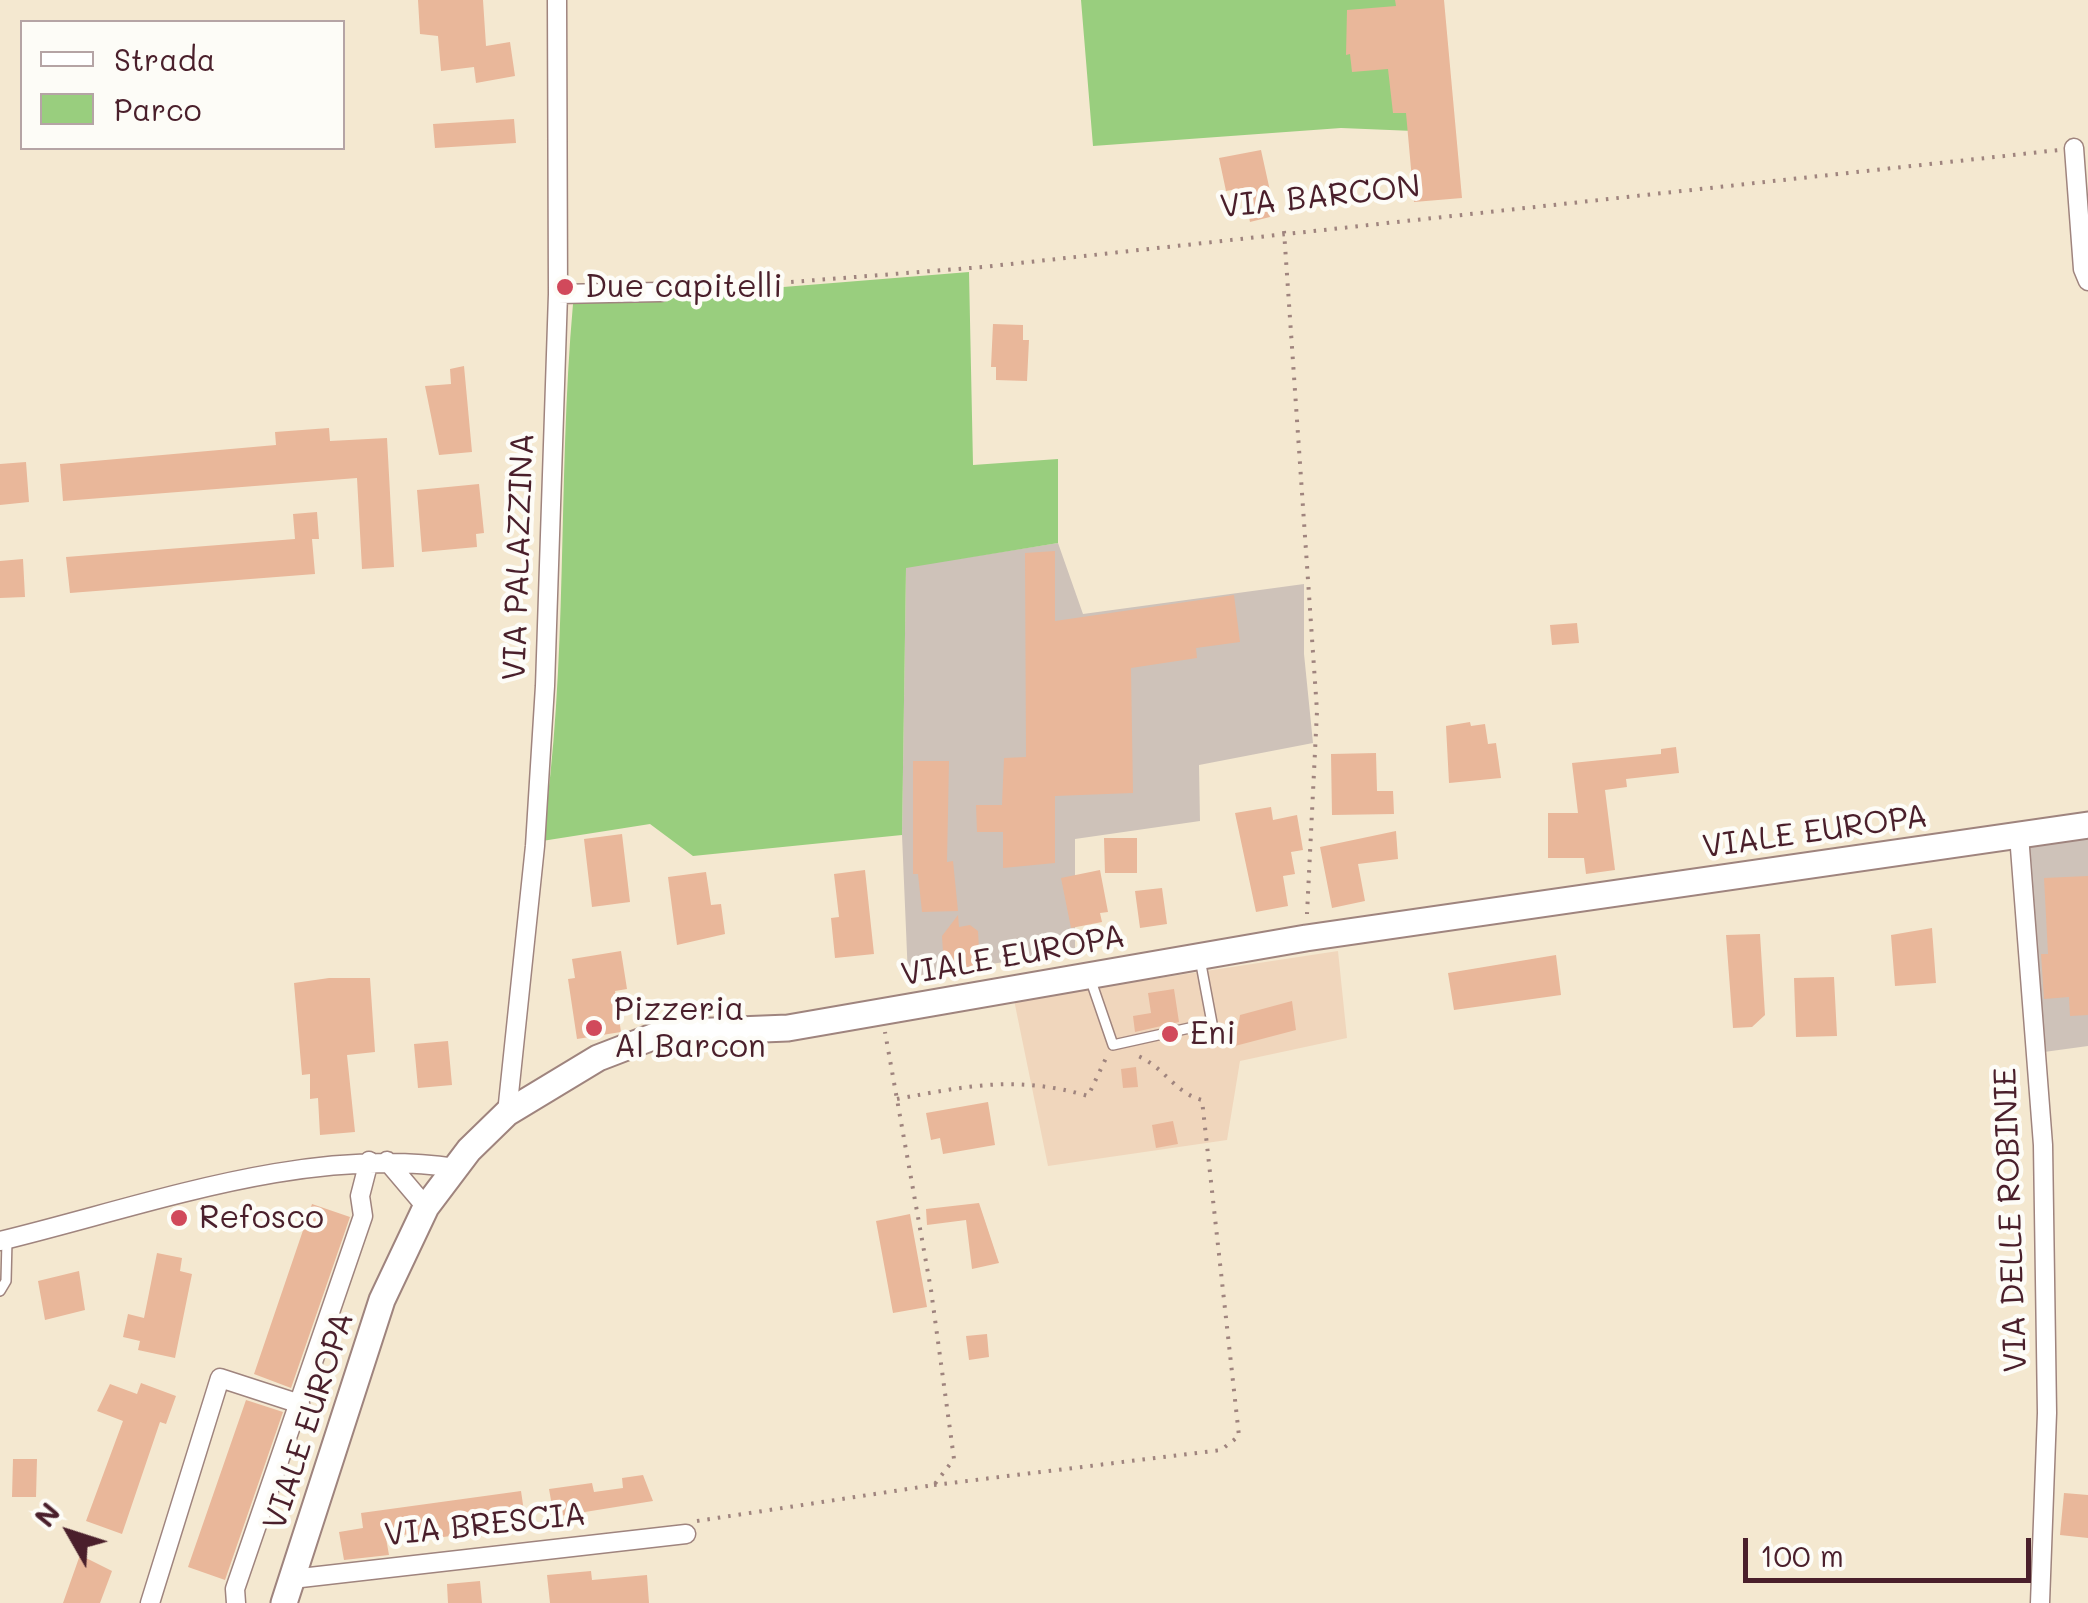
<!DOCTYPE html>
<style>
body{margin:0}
#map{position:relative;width:2088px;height:1603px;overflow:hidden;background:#f4e8d0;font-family:Mali,sans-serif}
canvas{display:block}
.legend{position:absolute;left:20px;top:20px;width:325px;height:130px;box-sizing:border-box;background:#fdfcf7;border:2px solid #b5a4a5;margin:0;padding:12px 18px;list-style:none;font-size:30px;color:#4a1f2b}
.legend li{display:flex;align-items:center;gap:20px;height:50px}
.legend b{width:50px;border:2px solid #b5a4a5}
.north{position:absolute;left:20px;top:1483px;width:100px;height:100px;-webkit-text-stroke:8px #fdfcf7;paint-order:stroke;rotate:309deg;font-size:28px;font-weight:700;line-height:40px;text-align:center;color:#4a1f2b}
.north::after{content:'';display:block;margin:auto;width:35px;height:45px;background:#4a1f2b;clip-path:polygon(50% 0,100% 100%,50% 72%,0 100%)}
.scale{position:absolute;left:1743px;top:1538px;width:288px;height:45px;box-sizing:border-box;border:5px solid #4a1f2b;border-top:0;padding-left:12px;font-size:30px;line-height:35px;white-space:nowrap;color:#4a1f2b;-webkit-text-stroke:8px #fdfcf7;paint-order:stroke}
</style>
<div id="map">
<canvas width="2088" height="1603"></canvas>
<ul class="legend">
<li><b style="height:12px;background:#fff"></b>Strada</li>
<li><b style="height:28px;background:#99ce7e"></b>Parco</li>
</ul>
<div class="north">N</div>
<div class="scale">100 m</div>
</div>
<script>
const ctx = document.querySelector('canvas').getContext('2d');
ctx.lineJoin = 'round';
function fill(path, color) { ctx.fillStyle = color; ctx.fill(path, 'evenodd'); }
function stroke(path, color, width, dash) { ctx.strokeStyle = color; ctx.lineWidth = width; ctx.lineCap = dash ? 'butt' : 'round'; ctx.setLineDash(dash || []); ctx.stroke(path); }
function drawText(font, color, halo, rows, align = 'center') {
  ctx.font = font + ' Mali,sans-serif'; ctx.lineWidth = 9; ctx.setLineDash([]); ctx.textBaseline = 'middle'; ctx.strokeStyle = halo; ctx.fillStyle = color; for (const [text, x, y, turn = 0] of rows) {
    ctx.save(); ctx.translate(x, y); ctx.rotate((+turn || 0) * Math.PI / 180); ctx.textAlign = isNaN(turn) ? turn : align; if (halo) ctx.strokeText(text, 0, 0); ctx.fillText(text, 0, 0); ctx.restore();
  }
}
fill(new Path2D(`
 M 1338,951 L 1347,1038 L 1240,1061 L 1227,1140 L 1048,1166 L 1014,1000 Z`), '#f0d6bc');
fill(new Path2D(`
 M 1058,543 L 1083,614 L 1304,584 L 1304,654 L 1313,743 L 1199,765 L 1200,821 L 1075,839 L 1075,951 L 908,977 L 902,835 L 906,567 Z
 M 2088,821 L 2088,1046 L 2044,1052 L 2029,840 Z`), '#cec2b9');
fill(new Path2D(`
 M 1081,0 L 1400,0 L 1414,131 L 1341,128 L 1093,146 Z
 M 969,272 L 973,465 L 1058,459 L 1058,543 L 906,568 L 902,835 L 693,856 L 650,824 L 542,841 C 569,664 557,483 573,304 Z`), '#99ce7e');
fill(new Path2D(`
 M 418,0 L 483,0 L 486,46 L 510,42 L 515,76 L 476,83 L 474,67 L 441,71 L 438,36 L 420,34 Z
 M 1395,0 L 1444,0 L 1462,198 L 1414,202 L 1406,113 L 1393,113 L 1388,69 L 1352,72 L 1350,54 L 1346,55 L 1347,10 L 1396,6 Z
 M 514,119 L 516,143 L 435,148 L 433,124 Z
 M 1261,150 L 1272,200 L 1266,201 L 1270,217 L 1250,222 L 1243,188 L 1226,191 L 1219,158 Z
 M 993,324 L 1023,325 L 1023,340 L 1029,340 L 1027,381 L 996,380 L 996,367 L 991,367 Z
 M 464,366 L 472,452 L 439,455 L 425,386 L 451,384 L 450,369 Z
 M 329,428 L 330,441 L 387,438 L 394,567 L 362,569 L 357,478 L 63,501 L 60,464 L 276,445 L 275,432 Z
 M 26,462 L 29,502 L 0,505 L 0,464 Z
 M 479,484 L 484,533 L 476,534 L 477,547 L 422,552 L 417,490 Z
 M 317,512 L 319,539 L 312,539 L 315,574 L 70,593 L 66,557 L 295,539 L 293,514 Z
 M 1055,551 L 1055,621 L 1234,595 L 1240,642 L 1196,648 L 1197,658 L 1131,668 L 1133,793 L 1055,796 L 1055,863 L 1003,868 L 1003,832 L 977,832 L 976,805 L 1002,805 L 1004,758 L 1026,757 L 1025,553 Z
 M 23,559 L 25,597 L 0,598 L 0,561 Z
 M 1577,623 L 1579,643 L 1552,645 L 1550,625 Z
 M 1470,722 L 1471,726 L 1485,724 L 1488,744 L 1496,743 L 1501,778 L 1449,783 L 1446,726 Z
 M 1676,747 L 1679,773 L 1626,779 L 1627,787 L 1605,790 L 1615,870 L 1586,874 L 1584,858 L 1548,858 L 1548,813 L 1578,813 L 1572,763 L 1661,754 L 1661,749 Z
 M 1376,753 L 1377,791 L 1393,791 L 1394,814 L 1332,815 L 1331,754 Z
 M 913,761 L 949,761 L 947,862 L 953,861 L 958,911 L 922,912 L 918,874 L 913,874 Z
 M 1271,807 L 1273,820 L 1297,815 L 1303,850 L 1291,852 L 1295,874 L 1283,876 L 1288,906 L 1256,912 L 1235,813 Z
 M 1396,831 L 1398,859 L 1358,864 L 1365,901 L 1332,908 L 1320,847 Z
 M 622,834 L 630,902 L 592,907 L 584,839 Z
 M 1104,838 L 1137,838 L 1137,873 L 1105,873 Z
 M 865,870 L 874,954 L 835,958 L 831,918 L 839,917 L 834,874 Z
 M 1100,870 L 1108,912 L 1100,913 L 1102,922 L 1071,928 L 1061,878 Z
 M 706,872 L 711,905 L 721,904 L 725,934 L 677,945 L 668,877 Z
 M 2088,876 L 2088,1015 L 2070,1016 L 2069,997 L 2044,999 L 2041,954 L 2048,954 L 2044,878 Z
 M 1162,888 L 1167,924 L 1140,928 L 1135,891 Z
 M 958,915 L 959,927 L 970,925 L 978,931 L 980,966 L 944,969 L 942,936 Z
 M 1932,928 L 1936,983 L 1895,986 L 1891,935 Z
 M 1760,934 L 1765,1015 L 1752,1027 L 1733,1028 L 1726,935 Z
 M 621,951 L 627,989 L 615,991 L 621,1032 L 577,1039 L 568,979 L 575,978 L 572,959 Z
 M 1556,955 L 1561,995 L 1454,1010 L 1448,973 Z
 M 1834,977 L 1837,1036 L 1796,1037 L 1794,978 Z
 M 329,978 L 370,978 L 375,1052 L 347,1055 L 355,1132 L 320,1135 L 318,1098 L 310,1099 L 310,1074 L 302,1075 L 294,983 Z
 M 1174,989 L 1179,1022 L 1135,1032 L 1133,1016 L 1151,1013 L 1148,993 Z
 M 1292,1001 L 1296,1030 L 1235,1046 L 1240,1015 Z
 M 448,1041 L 452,1085 L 418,1088 L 414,1044 Z
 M 1136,1067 L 1138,1087 L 1123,1088 L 1121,1069 Z
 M 988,1102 L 995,1145 L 943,1154 L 940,1138 L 931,1140 L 926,1113 Z
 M 1173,1121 L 1178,1144 L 1156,1148 L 1152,1125 Z
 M 979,1203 L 999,1263 L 972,1269 L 966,1220 L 927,1225 L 926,1209 Z
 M 312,1204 L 350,1217 L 291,1388 L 254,1374 Z
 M 910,1214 L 927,1307 L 893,1313 L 876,1221 Z
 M 157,1253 L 182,1258 L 180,1271 L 192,1274 L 175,1358 L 138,1350 L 140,1341 L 123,1337 L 128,1314 L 144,1318 Z
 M 79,1271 L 85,1310 L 45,1320 L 38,1281 Z
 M 987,1334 L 989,1357 L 969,1360 L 966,1336 Z
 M 141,1383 L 176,1396 L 166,1424 L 160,1422 L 122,1534 L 86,1521 L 123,1421 L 97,1411 L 110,1384 L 137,1394 Z
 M 246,1400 L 283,1412 L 225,1580 L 188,1567 Z
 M 13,1459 L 37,1459 L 36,1497 L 12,1497 Z
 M 643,1475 L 653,1501 L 554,1517 L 549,1489 L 592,1483 L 594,1492 L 623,1488 L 622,1478 Z
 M 521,1491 L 526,1525 L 416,1541 L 415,1533 L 386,1538 L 389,1555 L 344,1560 L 339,1532 L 363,1528 L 361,1513 Z
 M 2064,1493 L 2088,1495 L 2088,1538 L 2060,1535 Z
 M 80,1555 L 112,1571 L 100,1603 L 63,1603 Z
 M 591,1571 L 592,1580 L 647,1575 L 649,1603 L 550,1603 L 547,1575 Z
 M 480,1581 L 482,1603 L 448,1603 L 447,1584 Z`), '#e9b79a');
const lane = new Path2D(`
 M 1091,981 L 1113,1045 L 1212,1023 L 1200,959
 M 0,1291 L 6,1281 L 7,1240`);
const street = new Path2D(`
 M 2074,148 L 2083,269 L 2088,281
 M 558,294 L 661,292
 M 2019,835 L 2043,1145 L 2047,1413 L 2040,1603
 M 507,1113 L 535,846 L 545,686 L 558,294 L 557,0
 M 387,1161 L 426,1207
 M 0,1241 C 145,1206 306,1145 455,1168
 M 292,1579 L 686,1534
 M 150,1603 L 220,1378 L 300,1404
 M 236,1603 L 235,1589 L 363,1216 L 360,1196 L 369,1161`);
const secondary = new Path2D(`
 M 284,1603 L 382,1300 L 426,1207 L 469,1150 L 507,1113 L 598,1058 L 663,1033 L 788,1028 L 1306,938 L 2088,825`);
stroke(lane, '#9f847e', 12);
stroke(street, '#9f847e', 21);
stroke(secondary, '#9f847e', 29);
stroke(new Path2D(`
 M 1284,231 L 1317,711 L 1307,914
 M 676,291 L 983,267 L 2059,150
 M 897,1099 C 967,1086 1017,1075 1088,1096 L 1107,1056
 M 934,1485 L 1221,1450 L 1239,1436 L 1202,1100 C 1175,1093 1164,1067 1138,1056
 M 697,1521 L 934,1485 L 954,1459 L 931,1290 L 885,1032`), '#9f847e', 4, [2.5, 8]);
stroke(lane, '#fff', 9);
stroke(street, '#fff', 18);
stroke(secondary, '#fff', 25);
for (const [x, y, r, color] of [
 [565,287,10,"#d1495b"],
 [594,1028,10,"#d1495b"],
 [1170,1034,10,"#d1495b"],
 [179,1218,10,"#d1495b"]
]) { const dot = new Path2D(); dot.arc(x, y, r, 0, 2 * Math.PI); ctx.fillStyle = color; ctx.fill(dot); stroke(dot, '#fdfcf7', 4); }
drawText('32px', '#4a1f2b', '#fdfcf7', [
 ["VIA BARCON",1320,197,-6],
 ["VIA PALAZZINA",519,557,-88],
 ["VIALE EUROPA",1815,832,-8],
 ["VIALE EUROPA",1013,956,-10],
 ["VIA DELLE ROBINIE",2011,1220,-92],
 ["VIALE EUROPA",309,1421,-72],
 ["VIA BRESCIA",485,1525,-6]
]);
drawText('32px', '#4a1f2b', '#fdfcf7', [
 ["Due capitelli",585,287],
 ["Pizzeria",614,1010],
 ["Al Barcon",614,1047],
 ["Eni",1190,1034],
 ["Refosco",199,1218]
], 'left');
</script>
